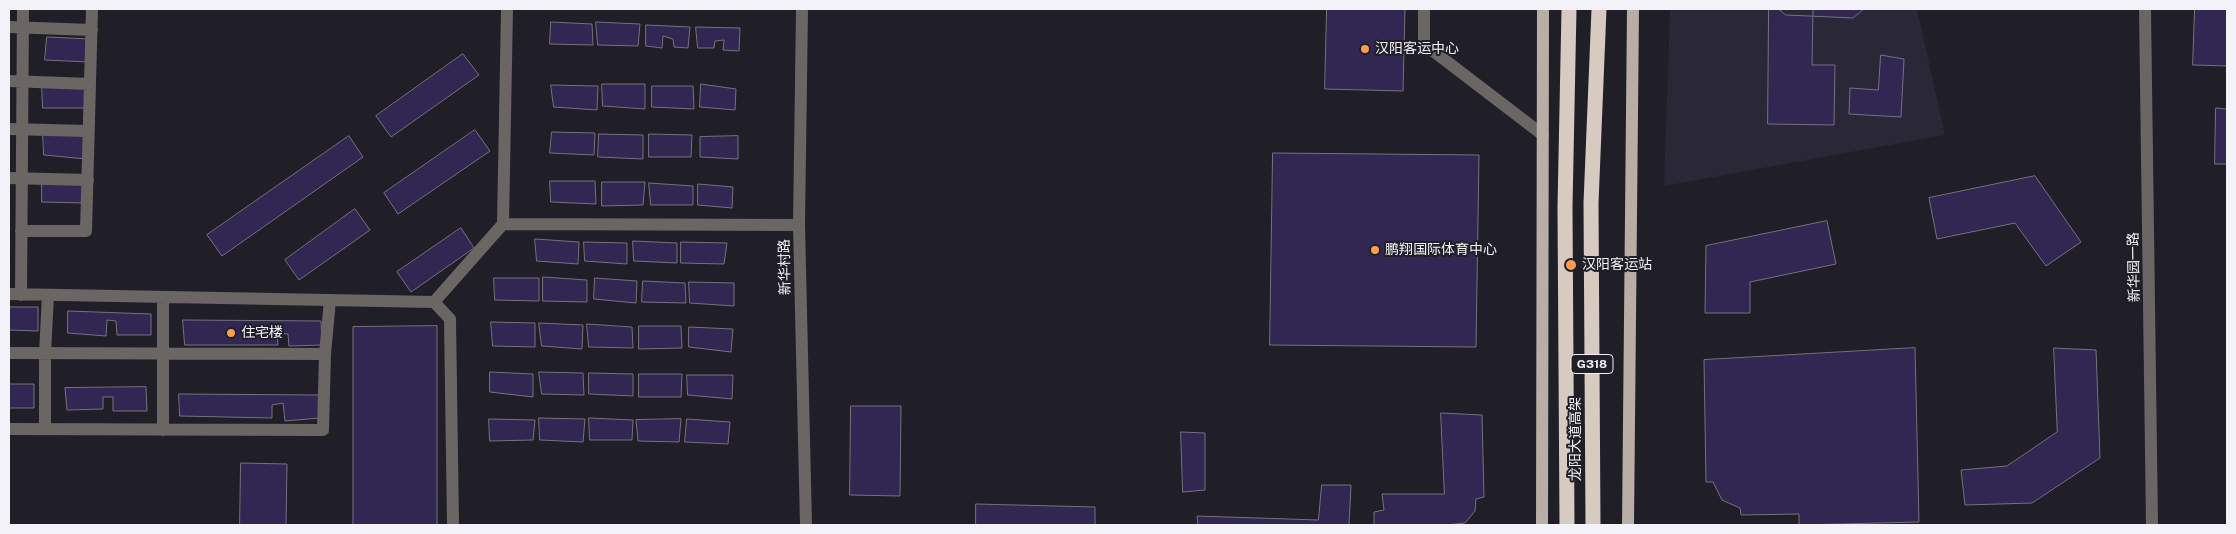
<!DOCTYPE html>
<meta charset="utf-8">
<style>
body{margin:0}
#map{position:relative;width:2236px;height:534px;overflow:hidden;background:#201f28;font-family:"Public Sans",sans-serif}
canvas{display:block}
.frame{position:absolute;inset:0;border:10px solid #f3f2f8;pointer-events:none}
</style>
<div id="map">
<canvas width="2236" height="534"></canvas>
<div class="frame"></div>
</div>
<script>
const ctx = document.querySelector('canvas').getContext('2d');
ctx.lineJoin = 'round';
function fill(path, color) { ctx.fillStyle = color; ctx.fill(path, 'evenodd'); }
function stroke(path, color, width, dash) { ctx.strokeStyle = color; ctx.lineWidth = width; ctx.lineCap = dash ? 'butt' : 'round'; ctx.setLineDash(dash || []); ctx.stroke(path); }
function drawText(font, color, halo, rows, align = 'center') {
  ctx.font = font + ' "Public Sans","Noto Sans SC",sans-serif'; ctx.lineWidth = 4; ctx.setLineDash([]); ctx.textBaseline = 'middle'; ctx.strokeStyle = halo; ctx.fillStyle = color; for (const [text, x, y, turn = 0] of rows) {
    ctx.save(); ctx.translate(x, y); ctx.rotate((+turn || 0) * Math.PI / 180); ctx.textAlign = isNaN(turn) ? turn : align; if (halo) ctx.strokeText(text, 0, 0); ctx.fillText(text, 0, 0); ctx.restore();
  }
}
fill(new Path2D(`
 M 1670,9 L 1917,9 L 1945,135 L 1664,186 Z`), '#2a2736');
const building = new Path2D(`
 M 1327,9 L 1405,9 L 1403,91 L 1325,89 Z
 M 1769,9 L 1813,9 L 1812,65 L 1835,65 L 1834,125 L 1768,124 Z
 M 1779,9 L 1864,9 L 1853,18 L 1786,15 Z
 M 2195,9 L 2227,9 L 2227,66 L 2193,65 Z
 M 551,22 L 592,24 L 593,45 L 550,44 Z
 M 596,22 L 640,24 L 638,46 L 598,45 Z
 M 646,25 L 690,27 L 688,48 L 674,47 L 673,39 L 663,36 L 662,48 L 646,46 Z
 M 696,27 L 740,28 L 739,51 L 723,50 L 724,40 L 715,41 L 714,48 L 698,48 Z
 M 47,37 L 90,39 L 88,62 L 45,60 Z
 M 463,54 L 479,75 L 391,137 L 376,116 Z
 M 1881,55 L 1904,59 L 1901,117 L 1849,114 L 1850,88 L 1878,90 Z
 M 602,84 L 645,84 L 645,109 L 603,106 Z
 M 701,84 L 736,89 L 735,110 L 700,107 Z
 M 551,85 L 598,86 L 597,110 L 554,107 Z
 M 42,86 L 88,88 L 87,108 L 43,108 Z
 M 652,86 L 693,86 L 694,109 L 652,107 Z
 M 2216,108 L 2227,109 L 2227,164 L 2215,164 Z
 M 475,130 L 490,151 L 398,214 L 384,193 Z
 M 552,132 L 595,133 L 594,155 L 550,153 Z
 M 43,133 L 87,134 L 86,159 L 44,155 Z
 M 599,134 L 643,135 L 643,159 L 598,157 Z
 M 649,134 L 692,135 L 691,157 L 649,157 Z
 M 349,136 L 363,157 L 222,256 L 207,235 Z
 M 738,136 L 738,159 L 700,157 L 700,137 Z
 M 1273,153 L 1479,155 L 1476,347 L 1270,345 Z
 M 2035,176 L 2081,242 L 2046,266 L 2015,223 L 1937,239 L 1929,198 Z
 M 42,180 L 86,182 L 85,203 L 42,202 Z
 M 550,181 L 595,181 L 596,204 L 551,202 Z
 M 602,182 L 645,182 L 643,205 L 602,206 Z
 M 649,183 L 693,186 L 693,205 L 651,205 Z
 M 698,184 L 733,187 L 732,208 L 698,205 Z
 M 355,209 L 370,230 L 299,280 L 285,260 Z
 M 1827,221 L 1836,264 L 1750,282 L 1750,313 L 1705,313 L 1706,246 Z
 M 461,228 L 474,248 L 411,292 L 397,272 Z
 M 535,239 L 579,242 L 578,264 L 537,261 Z
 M 633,241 L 677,243 L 677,263 L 634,261 Z
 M 584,242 L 627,243 L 627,264 L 585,261 Z
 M 681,242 L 727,243 L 724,264 L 681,263 Z
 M 543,277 L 587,280 L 587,302 L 543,301 Z
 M 494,278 L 539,278 L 539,301 L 495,300 Z
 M 595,278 L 637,281 L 636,303 L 594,299 Z
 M 643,281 L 685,283 L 686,303 L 642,302 Z
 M 689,282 L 734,283 L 734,306 L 690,303 Z
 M 9,307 L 38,307 L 38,331 L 9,330 Z
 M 68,311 L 151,314 L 151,335 L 117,335 L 116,321 L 107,320 L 106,336 L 68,333 Z
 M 183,320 L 321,321 L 322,345 L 289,346 L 288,334 L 277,333 L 278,345 L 185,345 Z
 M 491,322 L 535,323 L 535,347 L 493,346 Z
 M 539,323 L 583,325 L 582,349 L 542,346 Z
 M 587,324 L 632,327 L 633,348 L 589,347 Z
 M 437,326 L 437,525 L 353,525 L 353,327 Z
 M 639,326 L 681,326 L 682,348 L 639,349 Z
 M 689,327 L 733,329 L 731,352 L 689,347 Z
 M 1915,348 L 1919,522 L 1799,525 L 1799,514 L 1741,515 L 1740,508 L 1722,500 L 1713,482 L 1706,482 L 1704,360 Z
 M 2054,348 L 2096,350 L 2100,458 L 2032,503 L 1965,505 L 1961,470 L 2007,466 L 2057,432 Z
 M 490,372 L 533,374 L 533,397 L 490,392 Z
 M 539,372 L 583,373 L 584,395 L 542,394 Z
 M 589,373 L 633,374 L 633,396 L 589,394 Z
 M 639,374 L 682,374 L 681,397 L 639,397 Z
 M 687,375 L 733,375 L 732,399 L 688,395 Z
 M 9,384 L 34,384 L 34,408 L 9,408 Z
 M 146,387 L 147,411 L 113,411 L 113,397 L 103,397 L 103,409 L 67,410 L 65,388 Z
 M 179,394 L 319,395 L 320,418 L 285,421 L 283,403 L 272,405 L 272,418 L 180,416 Z
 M 851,406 L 901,406 L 900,496 L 850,495 Z
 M 1441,413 L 1482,415 L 1484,497 L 1476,499 L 1475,511 L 1465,523 L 1446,525 L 1374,525 L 1374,512 L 1384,510 L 1382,494 L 1444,494 Z
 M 539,418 L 585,419 L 583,442 L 540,440 Z
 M 589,418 L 633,420 L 632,440 L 590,440 Z
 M 489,419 L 535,420 L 533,440 L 490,441 Z
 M 681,419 L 679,442 L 638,441 L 636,420 Z
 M 687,419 L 730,422 L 728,444 L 685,442 Z
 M 1181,432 L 1205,433 L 1205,490 L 1183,492 Z
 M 241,463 L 287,464 L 286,525 L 240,525 Z
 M 1322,485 L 1351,485 L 1349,525 L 1198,525 L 1197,516 L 1318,520 Z
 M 976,504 L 1095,507 L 1095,525 L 976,525 Z`);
fill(building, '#322653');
stroke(building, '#74727e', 1);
stroke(new Path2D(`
 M 802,9 L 799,225 L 806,525
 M 1424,9 L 1424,44 L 1543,135
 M 2145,9 L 2152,525
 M 9,27 L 92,30
 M 9,81 L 90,84
 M 9,129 L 88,131
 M 9,178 L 88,180
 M 503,224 L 799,225
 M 21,231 L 86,231 L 92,9
 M 9,294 L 434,302 L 503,224 L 507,9
 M 21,295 L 23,9
 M 163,297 L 163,430
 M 434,302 L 450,319 L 453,525
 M 9,353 L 325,354
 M 9,429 L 323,430 L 325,354 L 330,300
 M 45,429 L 45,353 L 48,295`), '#6b6663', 12);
stroke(new Path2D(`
 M 1542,525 L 1543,9
 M 1628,525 L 1633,9`), '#b8aea6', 12);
stroke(new Path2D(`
 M 1567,525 L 1565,207 L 1569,9
 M 1593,525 L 1591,203 L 1599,9`), '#d6cac1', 15);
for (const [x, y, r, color] of [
 [1365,49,5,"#fc9d52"],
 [1375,250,5,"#fc9d52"],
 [1571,265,6,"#fc9d52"],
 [231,333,5,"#fc9d52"]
]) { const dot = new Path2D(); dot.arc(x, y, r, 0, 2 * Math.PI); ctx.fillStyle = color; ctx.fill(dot); stroke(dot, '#201f28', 2); }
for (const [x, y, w] of [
 [1592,364,42]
]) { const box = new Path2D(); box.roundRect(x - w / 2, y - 9.5, w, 19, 4); ctx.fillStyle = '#201f28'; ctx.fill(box); stroke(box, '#f3f2f8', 1); }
drawText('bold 12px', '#f3f2f8', null, [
 ["G318",1592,364]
]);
drawText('14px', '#f3f2f8', '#201f28', [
 ["汉阳客运中心",1375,49],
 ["鹏翔国际体育中心",1385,250],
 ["汉阳客运站",1582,265],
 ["住宅楼",241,333]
], 'left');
drawText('14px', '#f3f2f8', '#201f28', [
 ["新华村路",785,267,-91],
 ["新华园一路",2134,267,-91],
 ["龙阳大道高架",1576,439,-90]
]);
</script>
